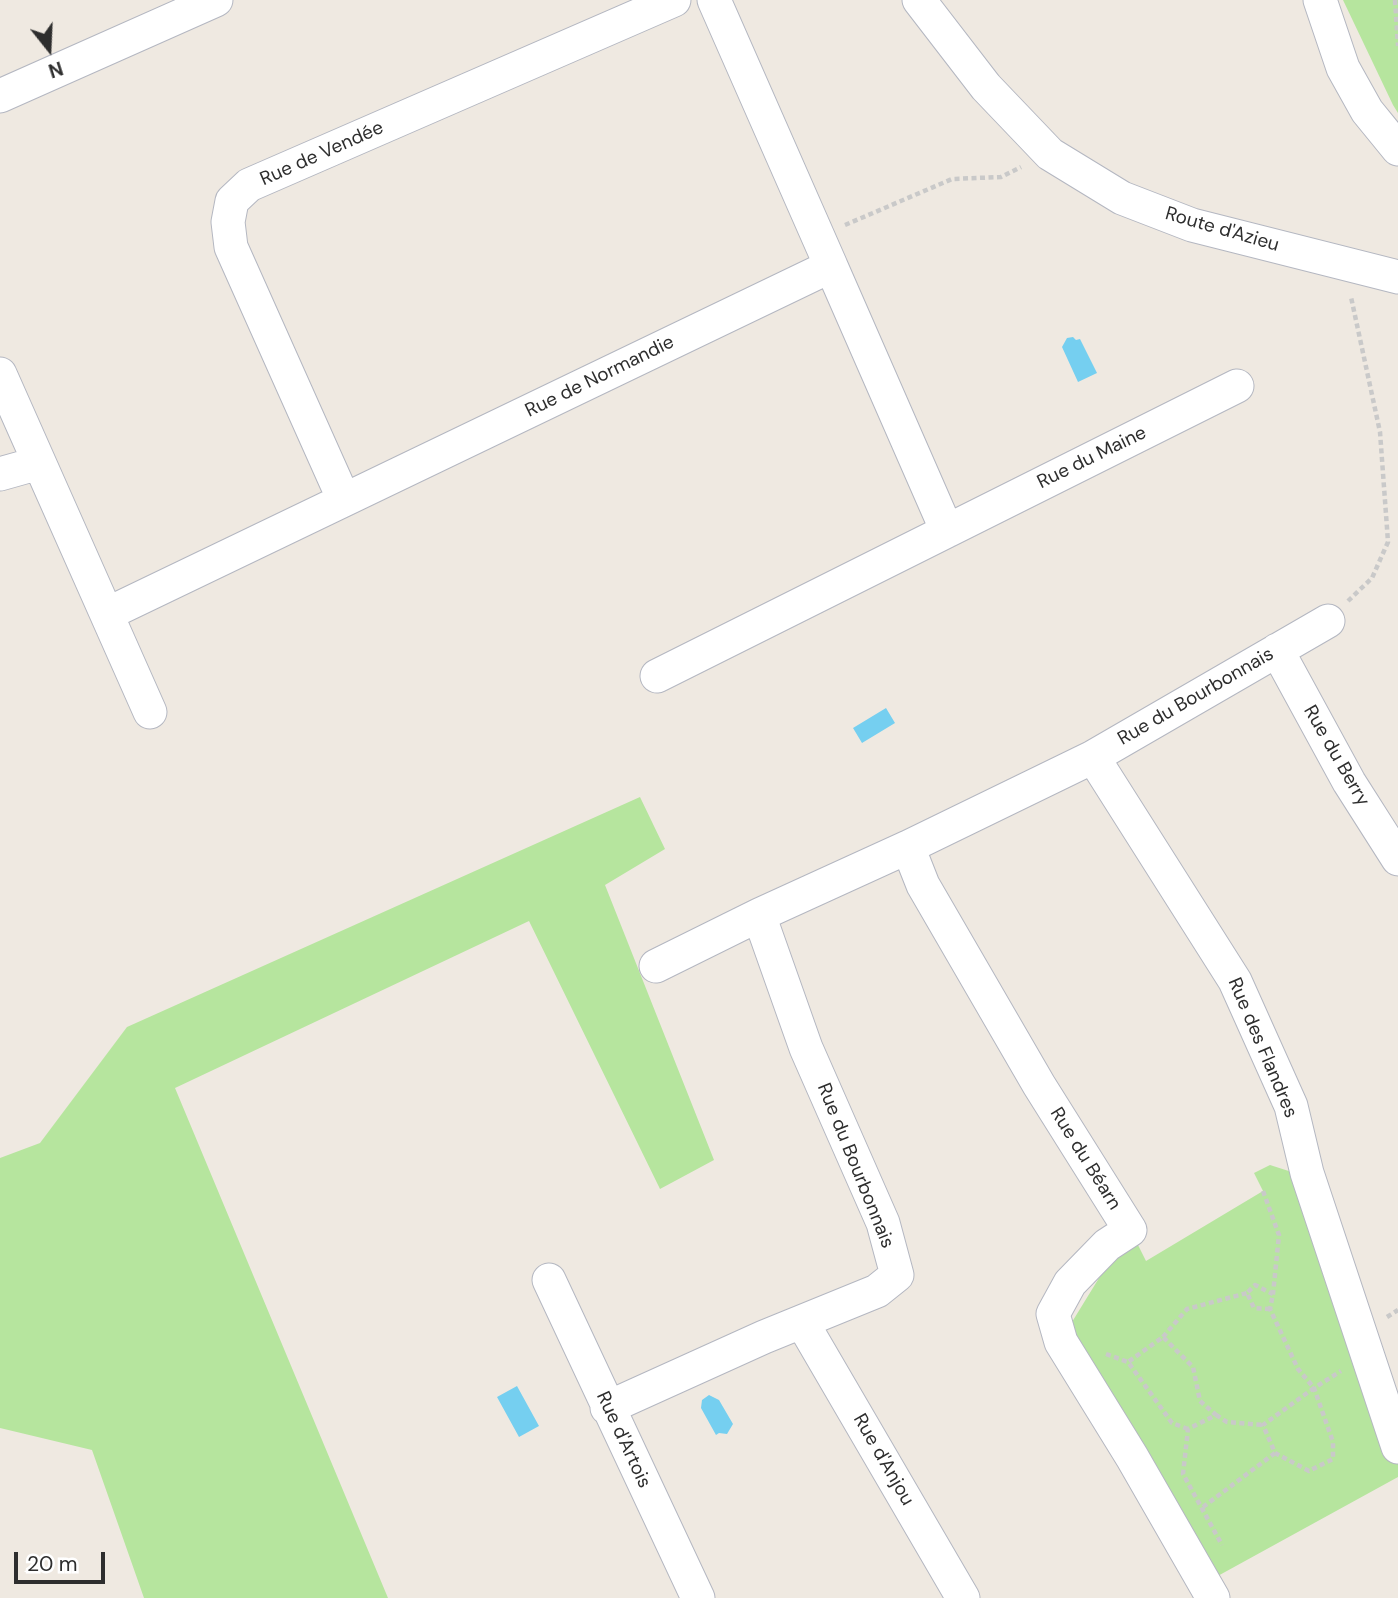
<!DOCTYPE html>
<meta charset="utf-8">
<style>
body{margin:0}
#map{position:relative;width:1398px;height:1598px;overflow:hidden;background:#efe9e1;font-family:"DM Sans",sans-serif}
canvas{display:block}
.north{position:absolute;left:14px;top:14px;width:70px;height:70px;-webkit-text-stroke:5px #fff;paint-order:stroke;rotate:162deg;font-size:19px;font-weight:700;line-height:28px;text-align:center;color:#2e2e2e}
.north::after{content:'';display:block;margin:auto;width:24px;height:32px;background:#2e2e2e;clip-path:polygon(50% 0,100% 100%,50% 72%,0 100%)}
.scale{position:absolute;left:14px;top:1552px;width:91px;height:32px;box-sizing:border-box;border:4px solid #2e2e2e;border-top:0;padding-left:9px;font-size:21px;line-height:24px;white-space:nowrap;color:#2e2e2e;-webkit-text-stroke:5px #fff;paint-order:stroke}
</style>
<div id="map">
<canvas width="1398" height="1598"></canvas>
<div class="north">N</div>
<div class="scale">20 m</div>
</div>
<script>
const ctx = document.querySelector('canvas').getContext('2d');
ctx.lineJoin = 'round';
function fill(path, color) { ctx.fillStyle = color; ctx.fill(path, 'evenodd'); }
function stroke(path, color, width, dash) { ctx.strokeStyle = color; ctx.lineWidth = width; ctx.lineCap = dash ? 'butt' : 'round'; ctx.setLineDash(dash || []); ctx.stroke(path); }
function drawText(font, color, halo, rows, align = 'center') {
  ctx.font = font + ' "DM Sans",sans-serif'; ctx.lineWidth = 6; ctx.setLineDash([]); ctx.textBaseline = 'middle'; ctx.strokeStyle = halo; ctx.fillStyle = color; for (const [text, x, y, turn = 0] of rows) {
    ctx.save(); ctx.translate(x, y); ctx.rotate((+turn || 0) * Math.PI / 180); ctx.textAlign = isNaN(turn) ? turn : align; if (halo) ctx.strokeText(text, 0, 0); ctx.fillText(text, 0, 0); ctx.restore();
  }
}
fill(new Path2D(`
 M 1343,0 L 1398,0 L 1398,113 L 1393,105 Z
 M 640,797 L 665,849 L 605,885 L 714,1160 L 660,1189 L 529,921 L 175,1088 L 388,1598 L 144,1598 L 92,1450 L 0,1428 L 0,1158 L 40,1143 L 127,1027 Z
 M 1270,1165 L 1298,1174 L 1398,1447 L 1398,1477 L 1205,1583 L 1068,1353 L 1072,1322 L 1115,1252 L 1136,1241 L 1146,1261 L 1263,1191 L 1254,1173 Z`), '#b6e59e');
fill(new Path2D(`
 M 1073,337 L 1076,340 L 1080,339 L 1097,373 L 1078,382 L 1062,347 L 1067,338 Z
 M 886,708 L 895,723 L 862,743 L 853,728 Z
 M 517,1386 L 539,1426 L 519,1437 L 497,1397 Z
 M 709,1395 L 719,1400 L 733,1424 L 727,1434 L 719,1433 L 716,1435 L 701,1408 L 702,1400 Z`), '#75cff0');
const minor = new Path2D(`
 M 919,0 L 986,87 L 1050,154 L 1122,198 L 1192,225 L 1398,277
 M 1320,0 L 1343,68 L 1367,111 L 1398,149
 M 0,96 L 216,0
 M 831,266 L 947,531
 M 0,374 L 150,712
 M 0,474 L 39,463
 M 344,500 L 231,247 L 228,222 L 232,201 L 249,185 L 674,0
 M 107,614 L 831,266 L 714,0
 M 1277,650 L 1349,782 L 1398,859
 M 657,676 L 1237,386
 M 1093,757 L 1235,981 L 1291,1106 L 1307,1173 L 1398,1447
 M 908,847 L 923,885 L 1039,1085 L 1130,1230 L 1107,1245 L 1070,1283 L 1053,1314 L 1061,1342 L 1132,1457 L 1213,1598
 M 656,966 L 759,915
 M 549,1280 L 698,1598
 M 802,1322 L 963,1598
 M 607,1408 L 764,1337 L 877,1291 L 897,1275 L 883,1223 L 806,1048 L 759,915 L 908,847 L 1093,757 L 1328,621`);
stroke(minor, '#b4b7c1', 35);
stroke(new Path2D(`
 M 1395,0 L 1398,46
 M 845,225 L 952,179 L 1001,177 L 1021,167
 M 1348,601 L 1372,578 L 1388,542 L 1380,432 L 1351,297
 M 1263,1191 L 1279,1235 L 1273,1294
 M 1270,1309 L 1254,1308 L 1247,1293 L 1255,1285 L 1273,1294 L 1270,1309 L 1298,1369 L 1314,1388 L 1263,1425 L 1275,1453 L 1309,1471 L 1333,1459 L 1333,1442 L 1314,1388 L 1341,1371
 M 1387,1317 L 1398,1310
 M 1163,1337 L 1187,1309 L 1247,1293
 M 1106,1354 L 1128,1362
 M 1216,1415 L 1227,1422 L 1263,1425
 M 1188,1429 L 1172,1423 L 1128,1362 L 1163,1337 L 1193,1367 L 1200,1401 L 1216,1415 L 1188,1429 L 1183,1474 L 1222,1545
 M 1203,1507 L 1275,1453`), '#c9c9c9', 4.5, [5, 3.5]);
stroke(minor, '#fff', 33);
drawText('19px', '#2e2e2e', '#fff', [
 ["Rue de Vendée",322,154,-24],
 ["Route d'Azieu",1222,230,16],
 ["Rue de Normandie",600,377,-26],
 ["Rue du Maine",1092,458,-26],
 ["Rue du Bourbonnais",1196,697,-30],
 ["Rue du Berry",1336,756,60],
 ["Rue des Flandres",1262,1048,67],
 ["Rue du Béarn",1085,1159,58],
 ["Rue du Bourbonnais",855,1166,68],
 ["Rue d'Artois",623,1440,65],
 ["Rue d'Anjou",883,1460,60]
]);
</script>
